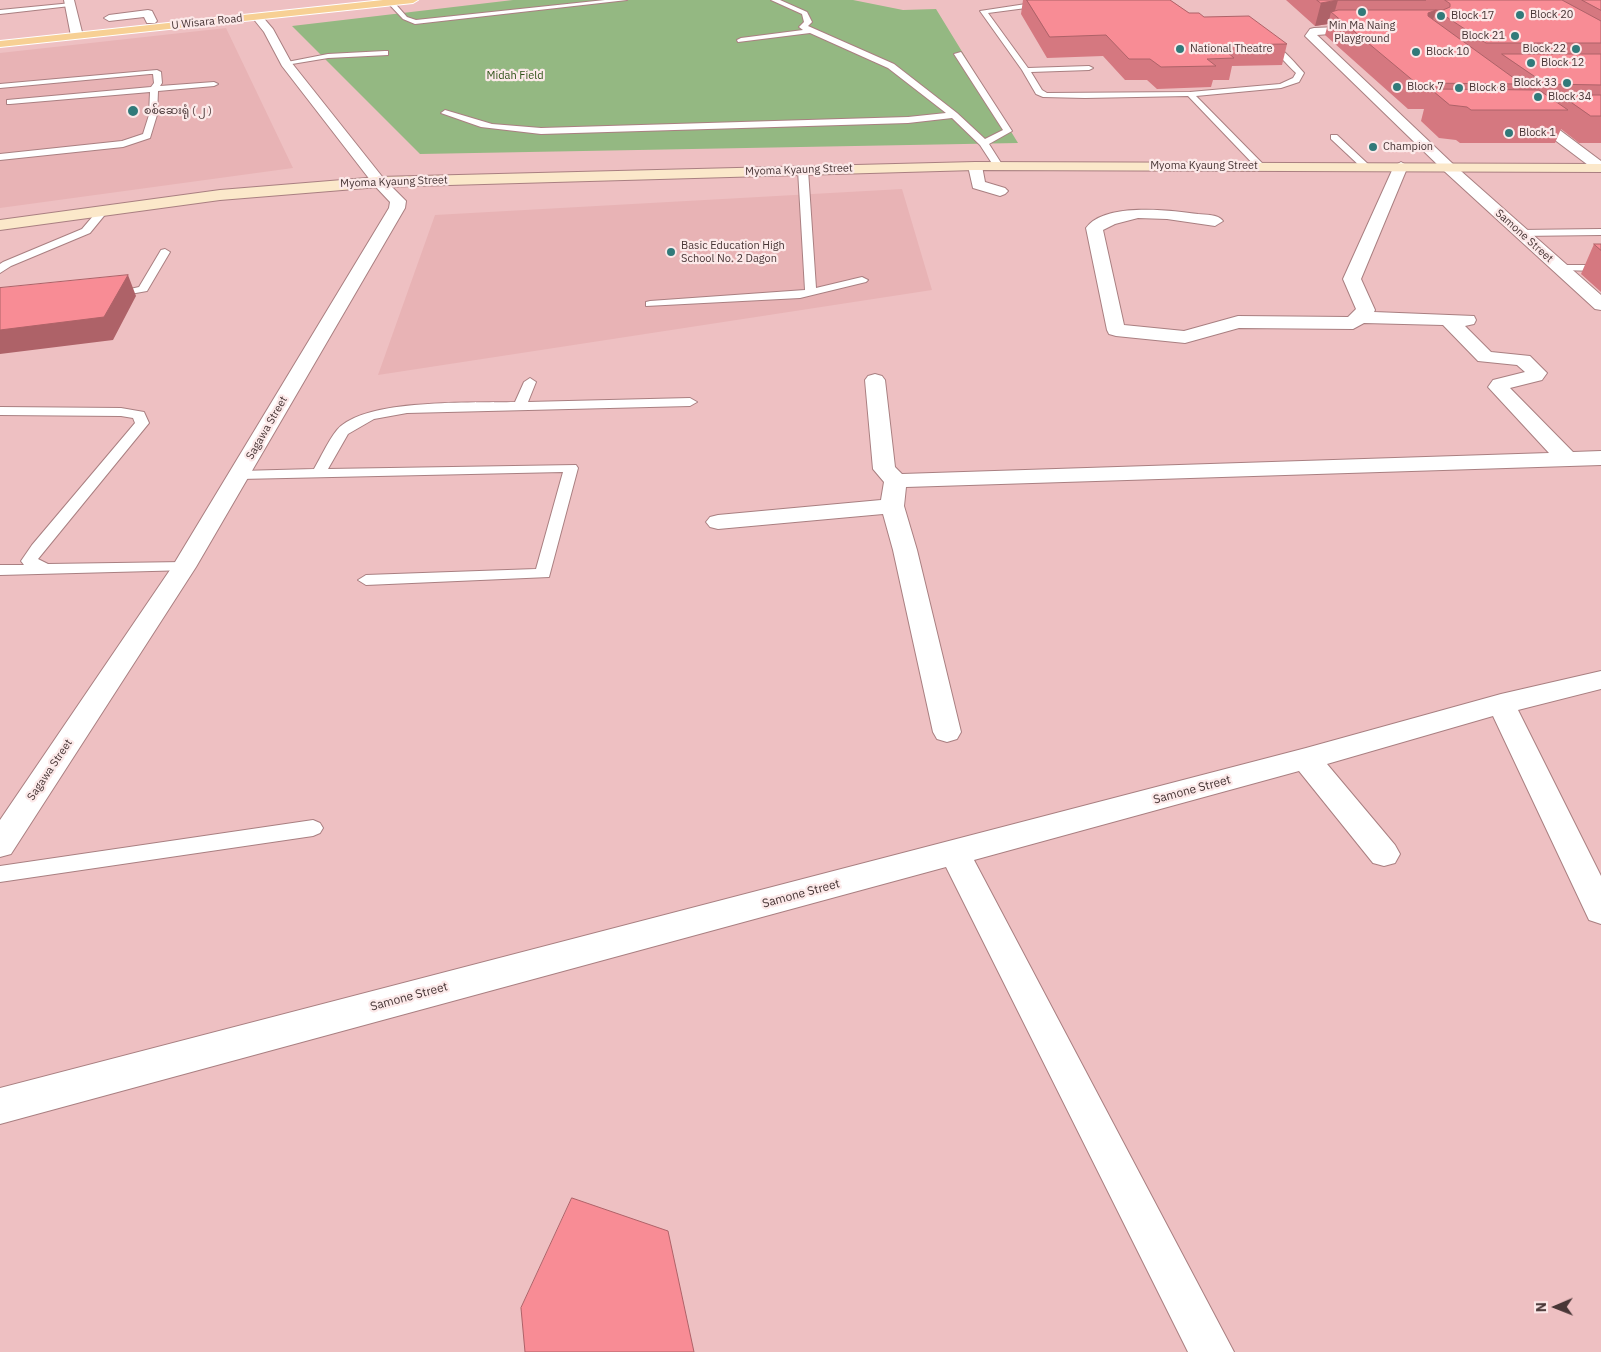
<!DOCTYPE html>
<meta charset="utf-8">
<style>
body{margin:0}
#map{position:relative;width:1601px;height:1352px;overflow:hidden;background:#eec0c2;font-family:"IBM Plex Sans",sans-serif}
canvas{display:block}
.north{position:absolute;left:1531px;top:1282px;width:50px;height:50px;-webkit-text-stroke:4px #fce9e9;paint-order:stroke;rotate:269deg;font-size:14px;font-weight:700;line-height:20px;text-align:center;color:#483636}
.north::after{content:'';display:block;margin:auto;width:18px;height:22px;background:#483636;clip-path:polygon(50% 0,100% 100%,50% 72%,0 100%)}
</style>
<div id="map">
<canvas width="1601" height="1352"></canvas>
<div class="north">N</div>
</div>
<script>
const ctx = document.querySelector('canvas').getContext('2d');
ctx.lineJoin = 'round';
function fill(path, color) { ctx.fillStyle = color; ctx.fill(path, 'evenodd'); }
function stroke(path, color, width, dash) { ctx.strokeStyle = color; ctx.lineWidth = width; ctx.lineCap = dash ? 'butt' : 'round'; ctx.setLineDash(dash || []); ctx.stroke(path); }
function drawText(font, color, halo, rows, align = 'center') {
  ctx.font = font + ' "IBM Plex Sans","Noto Sans Myanmar",sans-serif'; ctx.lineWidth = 4.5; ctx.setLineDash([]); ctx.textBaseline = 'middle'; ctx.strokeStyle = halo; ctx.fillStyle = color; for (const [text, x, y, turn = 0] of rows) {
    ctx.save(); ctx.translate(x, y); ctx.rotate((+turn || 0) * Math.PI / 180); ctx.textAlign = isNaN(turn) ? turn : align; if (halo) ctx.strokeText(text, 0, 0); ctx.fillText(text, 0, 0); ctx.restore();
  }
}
fill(new Path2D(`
 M 226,28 L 293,168 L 0,208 L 0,53 Z
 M 902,189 L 932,290 L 378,375 L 435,215 Z`), '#e8b3b5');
fill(new Path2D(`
 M 513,0 L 853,0 L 903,10 L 936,9 L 1018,143 L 420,154 L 292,26 Z`), '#94b882');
const lane = new Path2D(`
 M 385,0 L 392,0 L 407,17 L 416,20 L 605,0 L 627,0 L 415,24 L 403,19 Z
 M 771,0 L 780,0 L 807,12 L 812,22 L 808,26 L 894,64 L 957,113 L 985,139 L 1003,130 L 954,54 L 961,52 L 1012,131 L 989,144 L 1003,166 L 1001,168 L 995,168 L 980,145 L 952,118 L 908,123 L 541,134 L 481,127 L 441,113 L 445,110 L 492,124 L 541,128 L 908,117 L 946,113 L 888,68 L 810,33 L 738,42 L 737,40 L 741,38 L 803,30 L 799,27 L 804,22 L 802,14 Z
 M 72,3 L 70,6 L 0,14 L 0,10 Z
 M 1150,3 C 1169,7 1175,21 1190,25 C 1204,28 1218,23 1232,24 C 1261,26 1286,52 1304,73 L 1299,82 L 1281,88 L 1196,96 L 1263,164 L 1263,168 L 1257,168 L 1188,96 L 1085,98 L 1043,97 L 1036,94 L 1022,70 L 980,11 L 1026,4 L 1041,6 ZM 1150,7 C 1164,10 1170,22 1183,27 C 1198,33 1214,28 1230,28 C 1258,28 1278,56 1296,73 L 1293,78 L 1280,84 L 1190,92 L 1047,93 L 1042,90 L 1031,72 L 1089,70 L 1093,68 L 1089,66 L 1028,68 L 988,13 L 1026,8 L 1041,10 Z
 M 385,51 L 388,51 L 388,55 L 328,58 L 286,65 L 282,63 L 328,54 Z
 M 157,70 L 161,72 L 162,83 L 160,86 L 214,82 L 218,84 L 214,86 L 158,91 L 157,115 L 150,138 L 123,147 L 0,160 L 0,154 L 122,141 L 143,134 L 149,115 L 150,92 L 10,104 L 7,104 L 7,100 L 151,87 L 154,83 L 153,74 L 150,74 L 0,88 L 0,84 Z
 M 1331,135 L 1337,135 L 1368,164 L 1368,168 L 1362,168 L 1331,139 Z
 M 803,167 L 808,170 L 816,288 L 862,277 L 868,280 L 866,282 L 800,298 L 646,306 L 646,302 L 650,301 L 805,290 L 798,170 Z
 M 103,208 L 108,211 L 90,233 L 11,266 L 0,273 L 0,264 L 3,262 L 82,229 L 99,209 Z
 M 1601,229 L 1601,235 L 1520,236 L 1515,233 L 1520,230 Z
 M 165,249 L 170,252 L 147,291 L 108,298 L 108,294 L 139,287 L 161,250 Z
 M 1560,265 L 1601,265 L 1601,271 L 1556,270 L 1555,268 Z
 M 530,378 L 536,382 L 528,402 L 690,398 L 697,402 L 690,406 L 407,413 L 374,419 L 348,434 L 328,469 L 576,465 L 578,468 L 549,577 L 366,585 L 358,580 L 366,575 L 536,569 L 563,472 L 240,479 L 233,475 L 240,471 L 314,469 C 321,457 328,441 337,430 C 364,398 475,403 515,402 L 524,382 Z
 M 0,407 L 121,408 L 144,412 L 149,423 L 38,559 L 48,564 L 184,562 L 190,564 L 192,567 L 190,570 L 0,575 L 0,565 L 24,565 L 21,561 L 32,545 L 135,423 L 133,418 L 121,416 L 0,415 Z
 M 313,820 L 320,823 L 323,828 L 320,833 L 313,836 L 0,882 L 0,866 Z`);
const street = new Path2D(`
 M 64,0 L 74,0 L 83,36 L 81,38 L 73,38 L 71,36 Z
 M 148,10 L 152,11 L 157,21 L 155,23 L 147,23 L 144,17 L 109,21 L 104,18 L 109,15 Z
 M 257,14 L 261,15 L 273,29 L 291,62 L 384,179 L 406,201 L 405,208 L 196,567 L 11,854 L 0,857 L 0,820 L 172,567 L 389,208 L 390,202 L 374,185 L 282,66 L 264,32 L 252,17 Z
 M 1363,26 L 1367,27 L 1367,31 L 1317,35 L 1453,164 L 1601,295 L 1601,310 L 1595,309 L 1443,170 L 1305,36 L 1310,29 L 1314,28 Z
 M 1528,109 L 1533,110 L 1601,161 L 1601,172 L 1596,171 L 1523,116 L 1521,113 L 1523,110 Z
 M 975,162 L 982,166 L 985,182 L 1005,188 L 1008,191 L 1005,194 L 1000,196 L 973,188 L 968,166 Z
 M 1401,162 L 1408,166 L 1361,279 L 1375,310 L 1374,312 L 1474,316 L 1476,320 L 1474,324 L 1465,326 L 1491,352 L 1530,356 L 1547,373 L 1542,380 L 1510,388 L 1573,452 L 1601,451 L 1601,465 L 906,487 L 904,506 L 917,550 L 961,732 L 957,739 L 947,742 L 937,739 L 933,732 L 893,550 L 883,514 L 718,529 L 710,527 L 706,522 L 710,517 L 718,515 L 881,500 L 884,482 L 873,469 L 865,380 L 868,376 L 875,374 L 882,376 L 885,380 L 895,467 L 902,474 L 1549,453 L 1488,387 L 1493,380 L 1525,372 L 1517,365 L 1478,361 L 1443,325 L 1364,323 L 1353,329 L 1239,328 L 1185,343 L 1116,336 L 1109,334 L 1107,330 L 1086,228 C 1104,202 1171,210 1198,214 C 1206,215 1218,214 1223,221 L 1215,226 L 1167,219 L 1138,218 L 1115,224 L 1103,230 L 1124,325 L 1184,331 L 1238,316 L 1348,317 L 1356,309 L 1343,279 L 1394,166 Z
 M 1601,671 L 1601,689 L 1518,710 L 1601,876 L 1601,924 L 1589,920 L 1493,716 L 1327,764 L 1395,845 L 1400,854 L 1395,863 L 1384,866 L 1373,863 L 1299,771 L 974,860 L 1234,1352 L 1188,1352 L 946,867 L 0,1124 L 0,1088 L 1306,748 L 1501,694 Z`);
const secondary = new Path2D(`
 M 975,162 L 1601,164 L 1601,172 L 975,170 L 379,187 L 220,200 L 0,230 L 0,220 L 220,190 L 379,177 Z`);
const primary = new Path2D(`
 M 383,0 L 418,0 L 413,3 L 0,47 L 0,41 Z`);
stroke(lane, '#a97f81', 2);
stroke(street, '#a97f81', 2);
stroke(secondary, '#a97f81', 2);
stroke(primary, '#fff', 2);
fill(lane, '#fff');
fill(street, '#fff');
fill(secondary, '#fbe8ca');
fill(primary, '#f7d094');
fill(new Path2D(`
 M 1023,0 L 1170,0 L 1189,13 L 1204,17 L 1287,44 L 1282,65 L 1232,66 L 1229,80 L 1213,80 L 1211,87 L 1157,89 L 1147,80 L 1125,80 L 1103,56 L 1047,58 L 1021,14 Z
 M 1286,0 L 1601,0 L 1601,143 L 1579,143 L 1561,129 L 1555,143 L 1460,143 L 1456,140 L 1439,138 L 1421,121 L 1424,109 L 1408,109 L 1325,35 L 1328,24 L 1315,26 Z
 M 1594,244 L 1601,244 L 1601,292 L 1581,274 Z`), '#d57880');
fill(new Path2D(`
 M 1338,0 L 1334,14 L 1331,12 L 1328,24 L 1315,26 L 1321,3 Z
 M 1436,10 L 1429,33 L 1421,36 L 1428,13 Z
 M 128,275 L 136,296 L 113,340 L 0,354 L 0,330 Z`), '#ae6268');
const building = new Path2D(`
 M 1027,0 L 1170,0 L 1189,13 L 1199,13 L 1204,17 L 1249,16 L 1287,44 L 1219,45 L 1234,58 L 1207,59 L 1216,66 L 1161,67 L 1150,59 L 1129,59 L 1106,35 L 1050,37 Z
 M 1317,0 L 1426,0 L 1338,0 L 1321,3 Z
 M 1445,0 L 1562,0 L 1601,21 L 1601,43 L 1486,43 L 1436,10 L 1428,13 L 1428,16 L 1522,84 L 1416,83 L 1331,12 L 1338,10 L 1443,10 L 1450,7 L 1450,4 Z
 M 1582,0 L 1601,0 L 1601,10 Z
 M 1502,54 L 1601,54 L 1601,85 L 1546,84 Z
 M 1431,89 L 1539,90 L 1568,110 L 1471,110 L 1467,107 L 1450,105 Z
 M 1561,95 L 1601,95 L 1601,116 L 1591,116 Z
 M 1594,244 L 1601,244 L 1601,250 Z
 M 128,275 L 104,317 L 0,330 L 0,288 Z
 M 572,1198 L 668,1231 L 694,1352 L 525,1352 L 521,1308 Z`);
fill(building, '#f88c95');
stroke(building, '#ae6268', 1);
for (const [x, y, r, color] of [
 [1362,12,5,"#317a7a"],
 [1520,15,5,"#317a7a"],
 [1441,16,5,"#317a7a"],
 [1515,36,5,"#317a7a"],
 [1180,49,5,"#317a7a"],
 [1576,49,5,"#317a7a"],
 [1416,52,5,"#317a7a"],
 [1531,63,5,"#317a7a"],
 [1567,83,5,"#317a7a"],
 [1397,87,5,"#317a7a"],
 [1459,88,5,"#317a7a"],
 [1538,97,5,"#317a7a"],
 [133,111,6,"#317a7a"],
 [1509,133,5,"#317a7a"],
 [1373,147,5,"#317a7a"],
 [671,252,5,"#317a7a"]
]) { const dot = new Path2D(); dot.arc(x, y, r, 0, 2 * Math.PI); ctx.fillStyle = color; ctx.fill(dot); stroke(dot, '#fce9e9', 2); }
drawText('11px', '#483636', '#fce9e9', [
 ["Block 20",1530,15],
 ["Block 17",1451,16],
 ["Min Ma Naing",1362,26,"center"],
 ["Playground",1362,39,"center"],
 ["Block 21",1505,36,"right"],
 ["National Theatre",1190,49],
 ["Block 22",1566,49,"right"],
 ["Block 10",1426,52],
 ["Block 12",1541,63],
 ["Block 33",1557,83,"right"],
 ["Block 7",1407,87],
 ["Block 8",1469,88],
 ["Block 34",1548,97],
 ["စစ်ဆေးရုံ ( ၂ )",144,111],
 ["Block 1",1519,133],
 ["Champion",1383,147],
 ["Basic Education High",681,246],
 ["School No. 2 Dagon",681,259]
], 'left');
drawText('11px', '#483636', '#fce9e9', [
 ["U Wisara Road",207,22,-6],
 ["Myoma Kyaung Street",1204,166],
 ["Myoma Kyaung Street",799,170,-2],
 ["Myoma Kyaung Street",394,182,-2],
 ["Samone Street",1524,236,42],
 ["Sagawa Street",267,428,-60],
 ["Sagawa Street",50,770,-56]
]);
drawText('11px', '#2f5318', '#fce9e9', [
 ["Midah Field",515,76]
]);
drawText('12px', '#483636', '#fce9e9', [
 ["Samone Street",1192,790,-15],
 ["Samone Street",801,894,-15],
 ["Samone Street",409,997,-15]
]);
</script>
